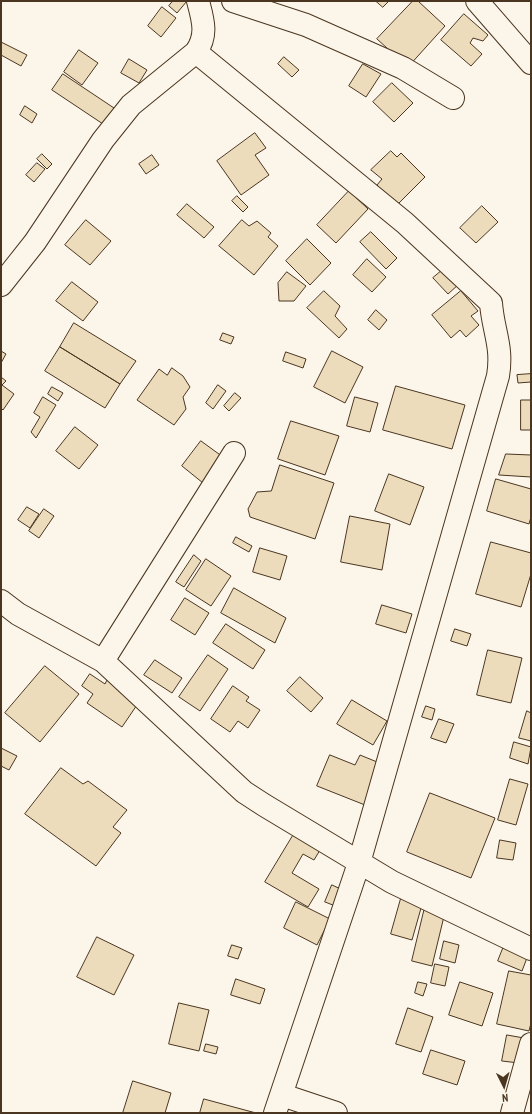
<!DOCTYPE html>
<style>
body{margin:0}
#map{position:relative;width:532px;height:1114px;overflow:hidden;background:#fbf6e9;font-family:"PT Sans Narrow",sans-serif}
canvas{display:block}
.frame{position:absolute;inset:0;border:2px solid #4a3520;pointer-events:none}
.north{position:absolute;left:484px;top:1066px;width:40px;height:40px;-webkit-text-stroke:3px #fbf6e9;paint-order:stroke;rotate:175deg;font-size:11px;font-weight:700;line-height:16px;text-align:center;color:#4a3520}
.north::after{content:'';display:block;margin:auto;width:14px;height:18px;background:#4a3520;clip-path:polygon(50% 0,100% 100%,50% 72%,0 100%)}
</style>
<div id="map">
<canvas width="532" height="1114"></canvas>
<div class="frame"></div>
<div class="north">N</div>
</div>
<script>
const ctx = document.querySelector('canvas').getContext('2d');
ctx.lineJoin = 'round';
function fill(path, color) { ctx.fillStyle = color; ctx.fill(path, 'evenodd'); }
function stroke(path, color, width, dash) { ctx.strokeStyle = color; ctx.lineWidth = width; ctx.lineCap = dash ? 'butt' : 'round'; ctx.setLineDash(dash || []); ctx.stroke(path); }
const building = new Path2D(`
 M 173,1 L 187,1 L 177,13 L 169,6 Z
 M 376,1 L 389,1 L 383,7 Z
 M 413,1 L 418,1 L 445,26 L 408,67 L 377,39 Z
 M 162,7 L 176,18 L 161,37 L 148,26 Z
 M 464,14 L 488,35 L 483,41 L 473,38 L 470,43 L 482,54 L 471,66 L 441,40 Z
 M 1,42 L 27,55 L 21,66 L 1,55 Z
 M 79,50 L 98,63 L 82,85 L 64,72 Z
 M 284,57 L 299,70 L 292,77 L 278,64 Z
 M 129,59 L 147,70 L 139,83 L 121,73 Z
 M 363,64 L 381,74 L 366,97 L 349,86 Z
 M 63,74 L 117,110 L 106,126 L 52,90 Z
 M 392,83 L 413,103 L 394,122 L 373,102 Z
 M 25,106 L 37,114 L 32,123 L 20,115 Z
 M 255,133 L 266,148 L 255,155 L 269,175 L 241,195 L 217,161 Z
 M 391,151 L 397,157 L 401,153 L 425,177 L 397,205 L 377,185 L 382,179 L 371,170 Z
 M 42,154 L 52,164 L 47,169 L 37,159 Z
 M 152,155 L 159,165 L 146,174 L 139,164 Z
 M 37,163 L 45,169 L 34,182 L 26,175 Z
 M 349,191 L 368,209 L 336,243 L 317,225 Z
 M 237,196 L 248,207 L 243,212 L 232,201 Z
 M 187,204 L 214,227 L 204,238 L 177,215 Z
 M 482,206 L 498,222 L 476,243 L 460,228 Z
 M 86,220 L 111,241 L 90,265 L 65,245 Z
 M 242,220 L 249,226 L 257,221 L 271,233 L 268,237 L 278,246 L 254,275 L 219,246 Z
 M 371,232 L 397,258 L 386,269 L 360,242 Z
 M 307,239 L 331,263 L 310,285 L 286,261 Z
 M 367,259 L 386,277 L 372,292 L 353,275 Z
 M 445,268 L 459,284 L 448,294 L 433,278 Z
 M 287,272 L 306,286 L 294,301 L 279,301 L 278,283 Z
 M 72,282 L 98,302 L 83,321 L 56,301 Z
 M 324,291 L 340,306 L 335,316 L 347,329 L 339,338 L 307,308 Z
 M 461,291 L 478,311 L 471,316 L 479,325 L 466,337 L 460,330 L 451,338 L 432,315 Z
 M 376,310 L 387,320 L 379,330 L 368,320 Z
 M 74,323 L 136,361 L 120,384 L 60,347 Z
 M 223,333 L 234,337 L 231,344 L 220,340 Z
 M 60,347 L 120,384 L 105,408 L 45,371 Z
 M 1,351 L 6,354 L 1,363 Z
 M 332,351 L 363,367 L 345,403 L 314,387 Z
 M 286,352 L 306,359 L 303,368 L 283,361 Z
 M 172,368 L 183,376 L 190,387 L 183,397 L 186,409 L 174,425 L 137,400 L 159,369 L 167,375 Z
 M 531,374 L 531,382 L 518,383 L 517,375 Z
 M 1,377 L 6,381 L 2,385 L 14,394 L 3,410 L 1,408 Z
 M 218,385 L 226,391 L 213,409 L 206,403 Z
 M 396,386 L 465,405 L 452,449 L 383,430 Z
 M 52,387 L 63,393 L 58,401 L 48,394 Z
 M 235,393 L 241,398 L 229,411 L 224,406 Z
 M 43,397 L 56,405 L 36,438 L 31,432 L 40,417 L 34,413 Z
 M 355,397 L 378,403 L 370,432 L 347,426 Z
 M 521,400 L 531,400 L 531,430 L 521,430 Z
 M 291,421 L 339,436 L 325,475 L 278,459 Z
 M 75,427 L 98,445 L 79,469 L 56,451 Z
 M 201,441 L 223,457 L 203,483 L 182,466 Z
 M 506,454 L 531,455 L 531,477 L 499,475 Z
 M 280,465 L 334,483 L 315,539 L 250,517 L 248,509 L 257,492 L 271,491 Z
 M 389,474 L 424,487 L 410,525 L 375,511 Z
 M 496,479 L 531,489 L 531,517 L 529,524 L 487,511 Z
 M 27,507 L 39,514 L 30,528 L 18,520 Z
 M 44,509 L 54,516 L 39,538 L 29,531 Z
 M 350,516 L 390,524 L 382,570 L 341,562 Z
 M 236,537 L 252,546 L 249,552 L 233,543 Z
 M 491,542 L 531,553 L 531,574 L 521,607 L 476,594 Z
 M 260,548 L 287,556 L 280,580 L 253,572 Z
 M 194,555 L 201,561 L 184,587 L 176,582 Z
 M 206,559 L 231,576 L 211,606 L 186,590 Z
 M 234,588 L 286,618 L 275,643 L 221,613 Z
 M 185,598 L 209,613 L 195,635 L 171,620 Z
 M 382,605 L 412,614 L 406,633 L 376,624 Z
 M 226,624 L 265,650 L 253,669 L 213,643 Z
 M 455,629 L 471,634 L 467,646 L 451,641 Z
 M 488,650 L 522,658 L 511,703 L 477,695 Z
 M 208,655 L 228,669 L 200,711 L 179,697 Z
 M 155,660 L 182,678 L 172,693 L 144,675 Z
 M 45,666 L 79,694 L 40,742 L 5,713 Z
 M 90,674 L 105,684 L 107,680 L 139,702 L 122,727 L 87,703 L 93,694 L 82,686 Z
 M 300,677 L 323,698 L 311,712 L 287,691 Z
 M 233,686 L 249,697 L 246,701 L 260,710 L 248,728 L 238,721 L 230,732 L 211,719 Z
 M 352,700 L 387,721 L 373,745 L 337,724 Z
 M 426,706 L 435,709 L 432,720 L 422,717 Z
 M 527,711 L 531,713 L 531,741 L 519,738 Z
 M 439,719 L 454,724 L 446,743 L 431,738 Z
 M 514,742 L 531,747 L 528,764 L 510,758 Z
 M 1,748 L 17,756 L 9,770 L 1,766 Z
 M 330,755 L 355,765 L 360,755 L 382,764 L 365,805 L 317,786 Z
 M 61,768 L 83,784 L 88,781 L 127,810 L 113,827 L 121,833 L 96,866 L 25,814 Z
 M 510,779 L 528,784 L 516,825 L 498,820 Z
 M 430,793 L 495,818 L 471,878 L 407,852 Z
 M 297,829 L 323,845 L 314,860 L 303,854 L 292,873 L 319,889 L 308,907 L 265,882 Z
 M 500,840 L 516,843 L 513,860 L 497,858 Z
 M 332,885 L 345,891 L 338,907 L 325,902 Z
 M 402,895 L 423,901 L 412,940 L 391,934 Z
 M 296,902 L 330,919 L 317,945 L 284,928 Z
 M 426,903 L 446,908 L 432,966 L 412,961 Z
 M 97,937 L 134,955 L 114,995 L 77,977 Z
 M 444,941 L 459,945 L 455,963 L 440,959 Z
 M 506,941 L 530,950 L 522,971 L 498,961 Z
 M 232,945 L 242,948 L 238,959 L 228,956 Z
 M 435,964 L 449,967 L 445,986 L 431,983 Z
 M 509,971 L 531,975 L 531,1023 L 529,1031 L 497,1024 Z
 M 236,979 L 265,989 L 260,1004 L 231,995 Z
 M 418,982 L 427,984 L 423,996 L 415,993 Z
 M 460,982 L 493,993 L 482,1026 L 449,1015 Z
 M 179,1003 L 209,1010 L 199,1051 L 169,1044 Z
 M 408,1008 L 433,1017 L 421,1052 L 396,1044 Z
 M 507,1035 L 524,1038 L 519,1063 L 502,1061 Z
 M 206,1044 L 218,1047 L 216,1054 L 204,1051 Z
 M 431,1050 L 465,1061 L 457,1085 L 423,1074 Z
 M 133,1081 L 171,1093 L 165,1113 L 123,1113 Z
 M 204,1099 L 256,1113 L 200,1113 Z`);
fill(building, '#ecdcbc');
stroke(building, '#4a3520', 1);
const street = new Path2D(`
 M 233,1 L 306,25 L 403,68 L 453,98
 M 477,1 L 531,63
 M 196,52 L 405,223 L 491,303 C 493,331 503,346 498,376 L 359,863 L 275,1113
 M 1,285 L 35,242 L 103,140 L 131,105 L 196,52 C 208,35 203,20 198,1
 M 1,601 L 18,614 L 103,661 L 244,792 L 264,805 L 392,882 L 531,949
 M 103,661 L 234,453
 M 282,1095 L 336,1113
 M 512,1113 L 531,1044`);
stroke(street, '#4a3520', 24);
stroke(street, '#fbf6e9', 22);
</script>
